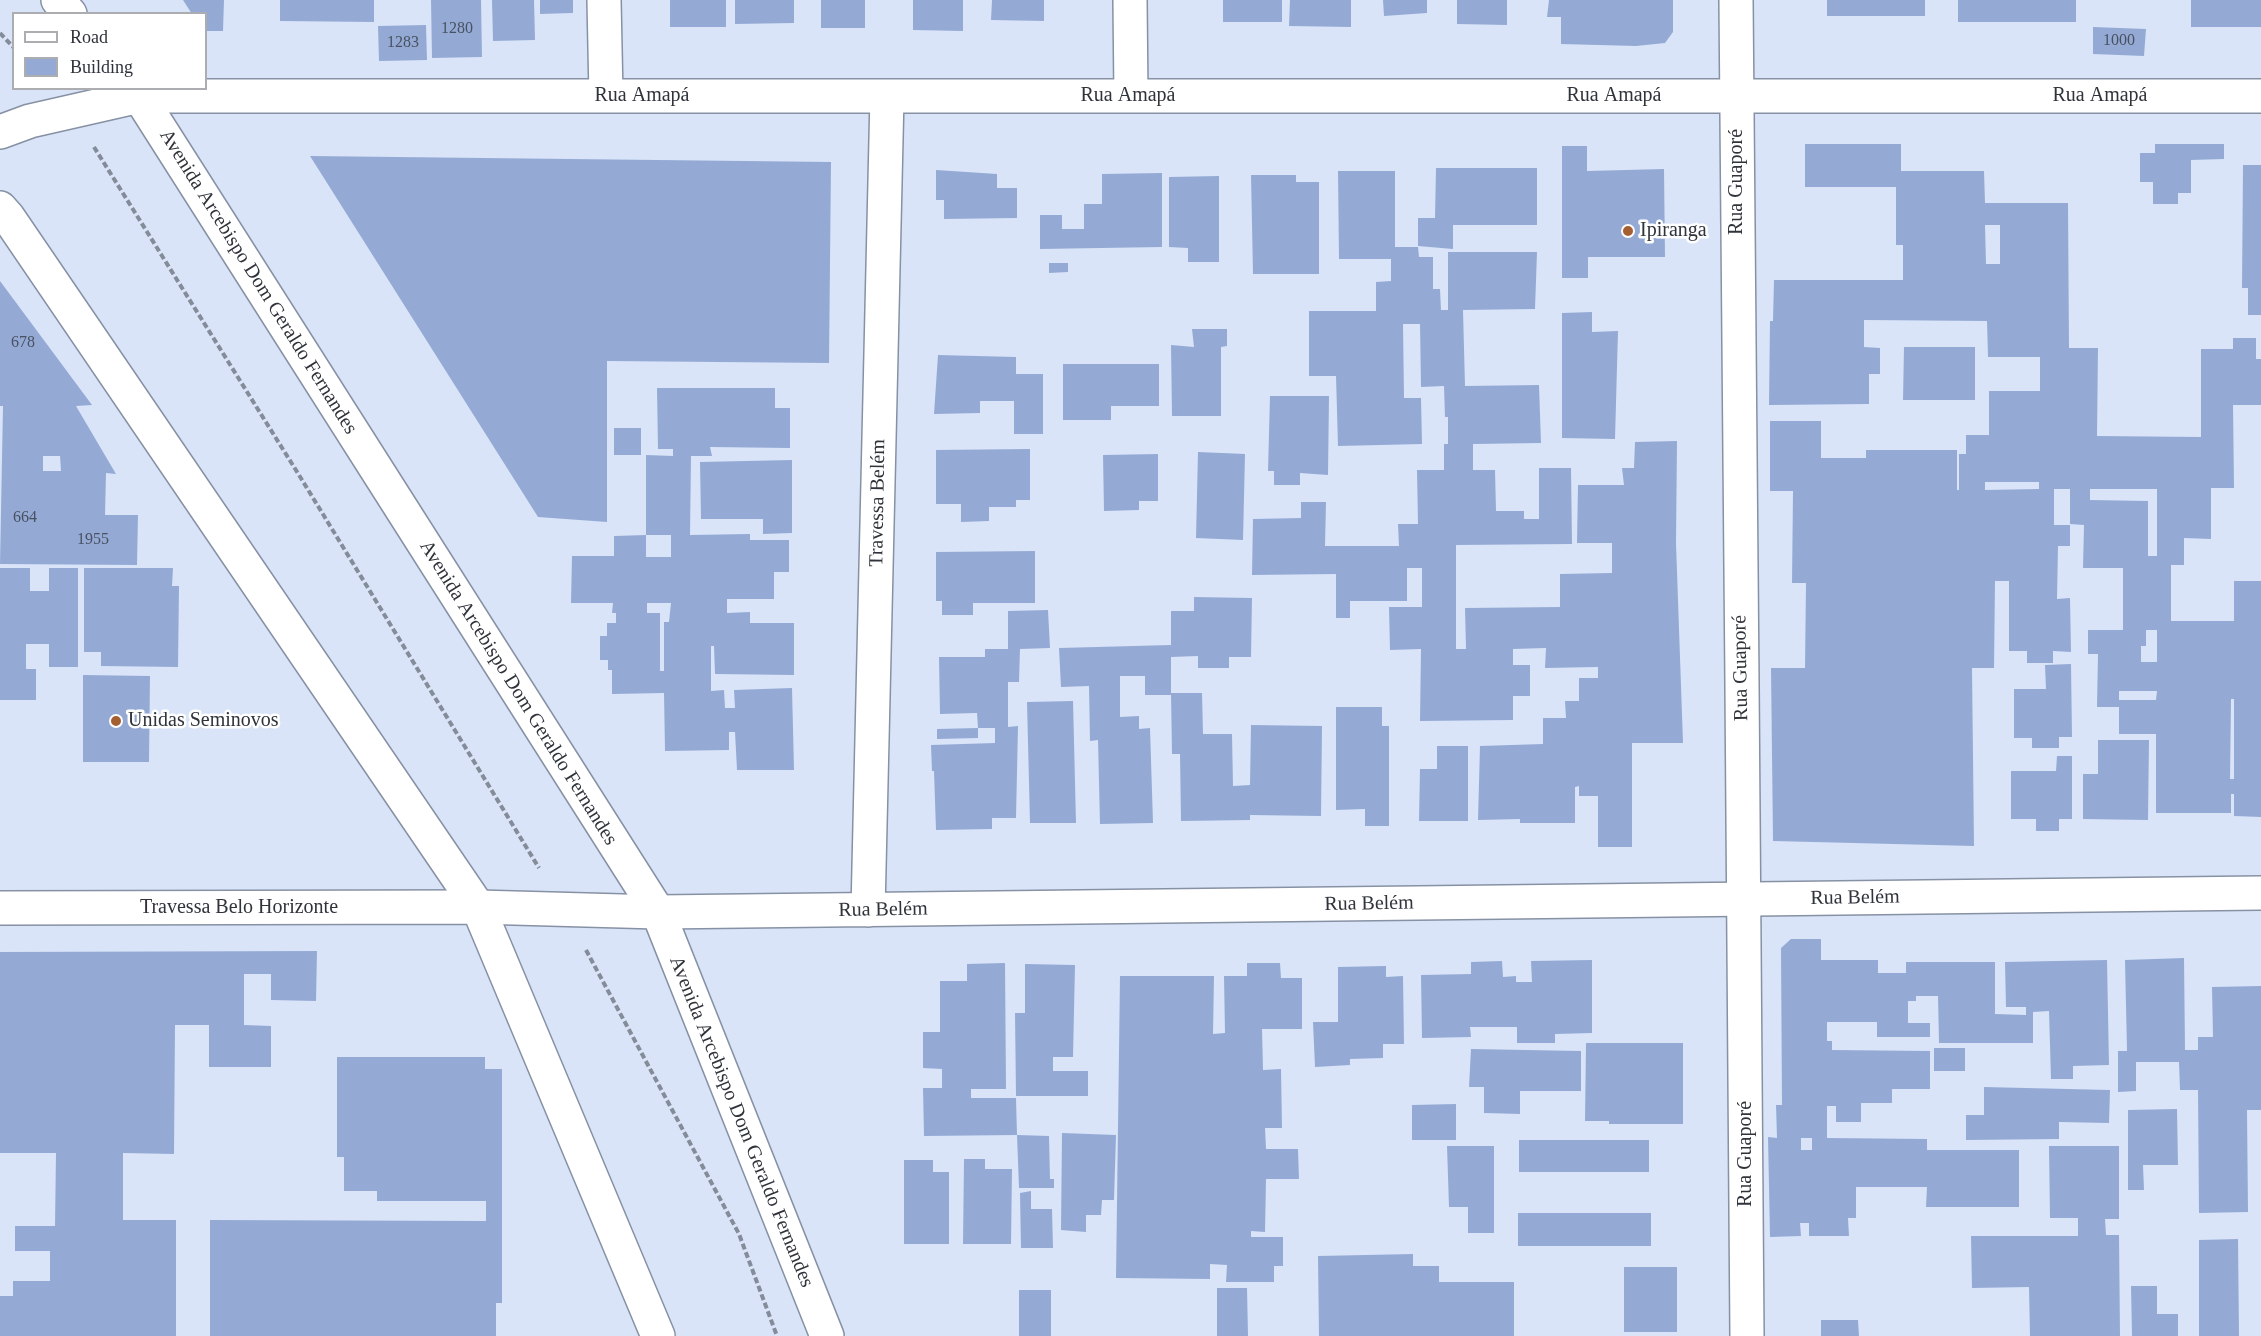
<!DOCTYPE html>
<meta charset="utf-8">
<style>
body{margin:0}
#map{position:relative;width:2261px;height:1336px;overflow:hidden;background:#d9e4f8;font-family:"Times New Roman",serif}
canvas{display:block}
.legend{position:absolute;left:12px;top:12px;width:195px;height:78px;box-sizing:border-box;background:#fff;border:2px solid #acadb0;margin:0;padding:8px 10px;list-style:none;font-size:18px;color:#2f333a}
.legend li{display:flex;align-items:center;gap:12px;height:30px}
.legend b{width:30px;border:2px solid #acadb0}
</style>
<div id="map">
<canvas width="2261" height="1336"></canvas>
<ul class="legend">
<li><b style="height:8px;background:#fff"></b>Road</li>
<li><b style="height:16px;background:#94aad5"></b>Building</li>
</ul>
</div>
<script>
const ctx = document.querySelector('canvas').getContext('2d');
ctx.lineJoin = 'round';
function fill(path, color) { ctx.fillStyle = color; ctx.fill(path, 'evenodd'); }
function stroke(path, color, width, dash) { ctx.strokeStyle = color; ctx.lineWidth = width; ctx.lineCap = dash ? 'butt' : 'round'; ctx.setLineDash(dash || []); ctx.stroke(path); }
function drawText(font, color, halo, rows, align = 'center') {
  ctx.font = font + ' "Times New Roman",serif'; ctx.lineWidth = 5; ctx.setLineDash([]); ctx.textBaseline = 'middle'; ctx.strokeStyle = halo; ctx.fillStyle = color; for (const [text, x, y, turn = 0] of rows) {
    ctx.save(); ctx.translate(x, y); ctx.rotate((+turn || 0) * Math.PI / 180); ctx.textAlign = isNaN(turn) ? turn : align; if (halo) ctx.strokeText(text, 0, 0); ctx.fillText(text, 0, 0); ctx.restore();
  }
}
fill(new Path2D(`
 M 183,0 L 224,0 L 223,31 L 206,31 L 206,14 L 192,14 Z
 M 280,0 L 374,0 L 374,22 L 280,21 Z
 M 431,0 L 481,0 L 482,57 L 432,58 Z
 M 492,0 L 534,0 L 535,40 L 493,41 Z
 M 540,0 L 573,0 L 573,13 L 540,14 Z
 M 670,0 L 726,0 L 726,27 L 670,27 Z
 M 735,0 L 794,0 L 794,23 L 735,24 Z
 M 821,0 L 865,0 L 865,28 L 821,28 Z
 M 913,0 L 963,0 L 963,31 L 913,30 Z
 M 992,0 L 1044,0 L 1044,21 L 991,20 Z
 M 1223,0 L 1282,0 L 1282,22 L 1223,22 Z
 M 1290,0 L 1351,0 L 1351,27 L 1289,26 Z
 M 1383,0 L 1427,0 L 1427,13 L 1384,16 Z
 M 1457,0 L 1507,0 L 1507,25 L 1457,24 Z
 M 1549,0 L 1673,0 L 1673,32 L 1665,43 L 1636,46 L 1561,44 L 1561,17 L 1547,17 Z
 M 1827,0 L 1925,0 L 1925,16 L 1827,16 Z
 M 1958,0 L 2076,0 L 2076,22 L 1958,22 Z
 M 2191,0 L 2261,0 L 2261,27 L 2191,27 Z
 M 426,25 L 427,60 L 379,61 L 378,26 Z
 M 2093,27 L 2146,29 L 2144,56 L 2093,54 Z
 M 1805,144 L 1901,144 L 1901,171 L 1984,171 L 1985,203 L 2068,203 L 2069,348 L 2098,348 L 2097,436 L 2201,437 L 2201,349 L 2233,349 L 2233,338 L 2256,338 L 2256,359 L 2261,359 L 2261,405 L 2233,405 L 2234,488 L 2211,488 L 2211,539 L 2184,538 L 2184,565 L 2171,565 L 2171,621 L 2234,621 L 2234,581 L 2261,581 L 2261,817 L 2234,816 L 2234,794 L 2231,794 L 2231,813 L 2156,813 L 2156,734 L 2119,734 L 2119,707 L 2097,707 L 2098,654 L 2088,654 L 2088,630 L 2123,630 L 2123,568 L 2083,568 L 2084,525 L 2070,524 L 2070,489 L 2054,489 L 2054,525 L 2070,525 L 2070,546 L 2058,546 L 2057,599 L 2070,598 L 2071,652 L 2053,651 L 2053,663 L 2027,663 L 2027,651 L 2009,651 L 2009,581 L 1995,581 L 1994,668 L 1972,668 L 1974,846 L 1773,841 L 1771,668 L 1805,668 L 1806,583 L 1792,583 L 1793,491 L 1770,491 L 1770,421 L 1821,421 L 1821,458 L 1866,458 L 1866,450 L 1957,450 L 1957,490 L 1959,490 L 1959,454 L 1966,454 L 1966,435 L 1989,435 L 1989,391 L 2040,391 L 2040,357 L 1988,357 L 1987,321 L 1864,320 L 1864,347 L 1880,348 L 1880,374 L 1869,374 L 1869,404 L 1769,405 L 1770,321 L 1773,321 L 1774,280 L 1903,280 L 1903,245 L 1896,245 L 1896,187 L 1805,187 ZM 1985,225 L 2000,225 L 2000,264 L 1986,264 ZM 1985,482 L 2039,482 L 2039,489 L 1985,490 ZM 2090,489 L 2157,489 L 2157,556 L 2148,556 L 2148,501 L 2090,500 ZM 2146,630 L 2157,630 L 2157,662 L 2141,662 L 2141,646 L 2146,646 ZM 2119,691 L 2157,691 L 2156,700 L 2119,700 ZM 2231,699 L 2234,699 L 2234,779 L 2230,779 Z
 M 2155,144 L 2224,144 L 2224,159 L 2191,160 L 2191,193 L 2178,193 L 2178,204 L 2153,204 L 2153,182 L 2140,182 L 2140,153 L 2155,153 Z
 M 1562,146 L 1587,146 L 1587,171 L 1664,169 L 1665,257 L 1588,257 L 1588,278 L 1562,278 Z
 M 310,156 L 831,162 L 829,363 L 607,361 L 607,522 L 538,517 Z
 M 2243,165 L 2261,165 L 2261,315 L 2248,315 L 2248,288 L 2242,288 Z
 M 1436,168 L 1537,168 L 1537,225 L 1453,225 L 1453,249 L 1418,246 L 1418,218 L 1435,218 Z
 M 936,170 L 997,174 L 997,188 L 1017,188 L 1017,218 L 944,219 L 944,200 L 936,200 Z
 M 1338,171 L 1395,171 L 1395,247 L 1418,247 L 1419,257 L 1433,257 L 1433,289 L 1440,289 L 1441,310 L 1448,310 L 1448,252 L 1537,252 L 1535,309 L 1463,310 L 1465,386 L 1539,385 L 1541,443 L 1473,444 L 1473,470 L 1495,470 L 1496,511 L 1524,511 L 1524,519 L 1539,519 L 1539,468 L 1571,468 L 1572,544 L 1456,545 L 1456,649 L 1466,649 L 1465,608 L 1560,607 L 1560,574 L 1612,573 L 1612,543 L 1577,543 L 1578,485 L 1624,485 L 1622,468 L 1634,468 L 1635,442 L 1677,441 L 1676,543 L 1683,743 L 1632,743 L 1632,847 L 1598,847 L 1598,796 L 1579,796 L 1579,786 L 1575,787 L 1575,823 L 1520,823 L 1520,819 L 1478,820 L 1480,746 L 1543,744 L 1543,718 L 1566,718 L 1565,701 L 1579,701 L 1579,678 L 1598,678 L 1598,667 L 1545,668 L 1546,648 L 1513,649 L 1513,665 L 1530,665 L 1530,696 L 1513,696 L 1513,720 L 1420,721 L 1421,649 L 1390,650 L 1389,607 L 1422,607 L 1422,568 L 1407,568 L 1407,601 L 1350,601 L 1350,618 L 1336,618 L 1336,574 L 1252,575 L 1253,519 L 1301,518 L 1301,502 L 1326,502 L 1325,546 L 1399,546 L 1398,524 L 1418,524 L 1417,470 L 1444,470 L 1444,444 L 1448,444 L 1448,417 L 1445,417 L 1444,386 L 1421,387 L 1420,324 L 1403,324 L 1404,398 L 1421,398 L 1422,444 L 1338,446 L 1336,376 L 1309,376 L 1309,311 L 1376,311 L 1376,282 L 1391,281 L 1391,259 L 1339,259 Z
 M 1162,173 L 1162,247 L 1040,249 L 1040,215 L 1062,215 L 1062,229 L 1084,229 L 1084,204 L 1102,204 L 1102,174 Z
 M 1251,175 L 1296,175 L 1296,182 L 1319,182 L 1319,274 L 1253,274 Z
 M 1219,176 L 1219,262 L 1188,262 L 1188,248 L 1169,247 L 1169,177 Z
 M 1049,263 L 1068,263 L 1068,272 L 1049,273 Z
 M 0,281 L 92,405 L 76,406 L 116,474 L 106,473 L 105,515 L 138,515 L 137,565 L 0,564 L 3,406 L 0,406 ZM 43,456 L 60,456 L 61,471 L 43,471 Z
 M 1592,312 L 1592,332 L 1618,331 L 1615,439 L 1562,438 L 1562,313 Z
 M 1192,329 L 1227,329 L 1227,346 L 1221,347 L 1221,416 L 1172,416 L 1171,345 L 1194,347 Z
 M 1904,347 L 1975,347 L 1975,400 L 1903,400 Z
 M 938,355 L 1016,357 L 1016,374 L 1043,374 L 1043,434 L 1014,434 L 1014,401 L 980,401 L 980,413 L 934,414 Z
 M 1063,364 L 1159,364 L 1159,406 L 1111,406 L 1111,420 L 1063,420 Z
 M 657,388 L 775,388 L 775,408 L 790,408 L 790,448 L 710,447 L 712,456 L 691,456 L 690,535 L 750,534 L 750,540 L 789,540 L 789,572 L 774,572 L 774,599 L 727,599 L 727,613 L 750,612 L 750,623 L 794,623 L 794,675 L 715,674 L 714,646 L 711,646 L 711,691 L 724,690 L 725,708 L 735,708 L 734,690 L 792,688 L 794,770 L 737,770 L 735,732 L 729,732 L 729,750 L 665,751 L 664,693 L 612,694 L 612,670 L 608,670 L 608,660 L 600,660 L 600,636 L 607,636 L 607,623 L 616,623 L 616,613 L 612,613 L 613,603 L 571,603 L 572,556 L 614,556 L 614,536 L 646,535 L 646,455 L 673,456 L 673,449 L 658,449 ZM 646,535 L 671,535 L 671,557 L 646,557 ZM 647,603 L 671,603 L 669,622 L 664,622 L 664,671 L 660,671 L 660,613 L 647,613 Z
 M 1270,396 L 1329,396 L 1328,475 L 1300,473 L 1300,485 L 1274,485 L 1274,471 L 1268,471 Z
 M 614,428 L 641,428 L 641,455 L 614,455 Z
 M 1030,449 L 1030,500 L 1016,500 L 1016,507 L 989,507 L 989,521 L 961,522 L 961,504 L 936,504 L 936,450 Z
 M 1198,452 L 1245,454 L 1243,540 L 1196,538 Z
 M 1158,454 L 1158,501 L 1139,501 L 1139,510 L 1104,511 L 1103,455 Z
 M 792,460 L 792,533 L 763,534 L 763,519 L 701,519 L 700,462 Z
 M 1035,551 L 1035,603 L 973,603 L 973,615 L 942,615 L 942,601 L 936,601 L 936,552 Z
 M 0,568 L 30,568 L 30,591 L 49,591 L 49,568 L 78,568 L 78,667 L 49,667 L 49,644 L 26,644 L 26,669 L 36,669 L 36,700 L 0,700 Z
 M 84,568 L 173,568 L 172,586 L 179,586 L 178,667 L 101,666 L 101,652 L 84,652 Z
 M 1194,597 L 1252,598 L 1251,657 L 1229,657 L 1229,668 L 1198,668 L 1198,656 L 1171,657 L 1171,695 L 1145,695 L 1145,676 L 1120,676 L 1120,717 L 1139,716 L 1139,729 L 1150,728 L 1153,823 L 1100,824 L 1098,740 L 1090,741 L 1089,686 L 1061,687 L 1059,648 L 1171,645 L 1171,611 L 1194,611 Z
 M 1048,610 L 1050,648 L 1020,649 L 1019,682 L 1008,682 L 1008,727 L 1018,726 L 1016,818 L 992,818 L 992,829 L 936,830 L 934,771 L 932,771 L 931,745 L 995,743 L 995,728 L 978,728 L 978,738 L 937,739 L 937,729 L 978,728 L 977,713 L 940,714 L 939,657 L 985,657 L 985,649 L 1008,649 L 1008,611 Z
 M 2071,664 L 2072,737 L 2059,737 L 2059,748 L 2032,748 L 2032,738 L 2014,738 L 2014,689 L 2046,689 L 2045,665 Z
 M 83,675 L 150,676 L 149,762 L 83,762 Z
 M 1171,693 L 1202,693 L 1203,734 L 1232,734 L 1233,786 L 1250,785 L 1251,725 L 1322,726 L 1321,816 L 1250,815 L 1250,820 L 1181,821 L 1180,754 L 1172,754 Z
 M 1073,701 L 1076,823 L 1030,823 L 1027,702 Z
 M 1336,707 L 1382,707 L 1382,726 L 1389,726 L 1389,826 L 1365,826 L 1365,809 L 1336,810 Z
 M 2098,740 L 2149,740 L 2148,820 L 2083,819 L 2083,774 L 2098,774 Z
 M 1437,746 L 1468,746 L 1468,821 L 1419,821 L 1420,769 L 1437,769 Z
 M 2057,756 L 2072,756 L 2072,819 L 2059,819 L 2059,831 L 2036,831 L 2036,819 L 2011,819 L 2011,771 L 2056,771 Z
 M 1791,939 L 1821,939 L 1821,960 L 1878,960 L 1878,973 L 1906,973 L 1906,962 L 1995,962 L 1995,1014 L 2026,1015 L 2026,1007 L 2006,1007 L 2005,962 L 2107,960 L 2109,1065 L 2073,1066 L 2073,1079 L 2051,1079 L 2049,1011 L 2033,1012 L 2033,1043 L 1939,1043 L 1938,996 L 1916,996 L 1916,1001 L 1908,1001 L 1908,1023 L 1930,1023 L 1930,1037 L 1877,1037 L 1877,1022 L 1827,1022 L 1827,1041 L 1832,1041 L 1832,1050 L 1930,1051 L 1930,1089 L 1892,1089 L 1892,1103 L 1861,1103 L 1861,1122 L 1836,1122 L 1836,1106 L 1827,1106 L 1827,1138 L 1927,1139 L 1927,1150 L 2019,1150 L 2019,1207 L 1926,1207 L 1927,1187 L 1856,1187 L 1856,1218 L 1848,1218 L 1849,1236 L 1809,1236 L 1809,1223 L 1800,1223 L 1801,1236 L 1770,1237 L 1768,1137 L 1777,1138 L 1776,1105 L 1782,1105 L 1781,948 ZM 1801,1138 L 1812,1138 L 1812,1150 L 1801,1150 Z
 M 317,951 L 316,1001 L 271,1000 L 271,974 L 244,974 L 244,1025 L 271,1026 L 271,1067 L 209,1067 L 209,1025 L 175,1025 L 174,1154 L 123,1153 L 123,1220 L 176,1220 L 176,1336 L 0,1336 L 0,1296 L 13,1296 L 13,1281 L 50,1281 L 50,1251 L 15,1251 L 15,1226 L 55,1226 L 56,1153 L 0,1153 L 0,952 Z
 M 2184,958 L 2185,1050 L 2198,1050 L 2198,1037 L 2213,1037 L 2212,987 L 2261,986 L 2261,1110 L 2247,1110 L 2248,1212 L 2199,1213 L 2198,1090 L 2180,1090 L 2179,1062 L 2136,1062 L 2136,1091 L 2118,1092 L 2118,1051 L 2127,1051 L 2125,960 Z
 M 1592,960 L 1592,1033 L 1555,1034 L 1555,1043 L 1517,1043 L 1517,1027 L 1470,1027 L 1471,1037 L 1422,1038 L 1421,975 L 1471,974 L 1471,962 L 1502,961 L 1503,977 L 1516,976 L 1516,982 L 1532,982 L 1531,961 Z
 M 1005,963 L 1006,1089 L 971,1089 L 971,1098 L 1016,1098 L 1017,1135 L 924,1136 L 923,1088 L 942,1088 L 942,1069 L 923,1068 L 923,1032 L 940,1032 L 940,981 L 967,981 L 967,964 Z
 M 1247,963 L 1280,963 L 1281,978 L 1302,978 L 1302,1029 L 1262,1029 L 1263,1070 L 1281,1069 L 1282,1128 L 1265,1128 L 1266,1149 L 1298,1149 L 1299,1179 L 1266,1179 L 1265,1232 L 1251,1231 L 1251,1237 L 1283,1237 L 1283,1266 L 1274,1266 L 1274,1282 L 1226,1282 L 1227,1265 L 1210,1264 L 1210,1279 L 1116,1278 L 1120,976 L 1214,976 L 1213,1034 L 1225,1033 L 1224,976 L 1247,976 Z
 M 1025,964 L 1075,965 L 1073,1057 L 1053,1057 L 1053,1071 L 1088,1071 L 1088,1096 L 1016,1096 L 1015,1013 L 1025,1013 Z
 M 1386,966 L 1386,977 L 1403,976 L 1404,1044 L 1383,1044 L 1383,1058 L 1350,1059 L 1350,1065 L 1315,1067 L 1313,1022 L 1338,1022 L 1338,967 Z
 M 1586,1043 L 1683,1043 L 1683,1124 L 1609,1124 L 1609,1121 L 1585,1121 Z
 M 1934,1048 L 1965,1048 L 1965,1071 L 1934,1071 Z
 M 1471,1049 L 1581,1051 L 1581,1091 L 1520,1091 L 1520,1114 L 1484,1113 L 1484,1087 L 1469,1087 Z
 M 337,1057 L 485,1057 L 485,1069 L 502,1069 L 502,1303 L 496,1303 L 496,1336 L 210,1336 L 210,1220 L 486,1221 L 486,1201 L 377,1201 L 377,1191 L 344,1191 L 344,1157 L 337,1157 Z
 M 1984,1087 L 2110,1090 L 2109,1123 L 2059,1122 L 2059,1139 L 1966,1140 L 1966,1115 L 1984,1115 Z
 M 1456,1104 L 1456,1140 L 1412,1140 L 1412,1105 Z
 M 2177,1109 L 2178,1165 L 2143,1165 L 2144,1190 L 2128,1190 L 2128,1110 Z
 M 1062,1133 L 1116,1135 L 1114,1200 L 1102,1200 L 1101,1215 L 1086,1215 L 1086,1232 L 1061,1230 Z
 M 1017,1135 L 1049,1136 L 1050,1179 L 1054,1179 L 1054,1188 L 1019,1188 Z
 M 1519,1140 L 1649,1140 L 1649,1172 L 1519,1172 Z
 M 1447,1146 L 1494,1146 L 1494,1233 L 1468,1233 L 1468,1207 L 1449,1207 Z
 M 2049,1146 L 2119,1146 L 2119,1219 L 2105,1219 L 2106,1235 L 2119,1235 L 2120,1336 L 2030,1336 L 2029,1287 L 1972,1288 L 1971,1236 L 2078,1236 L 2078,1218 L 2050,1218 Z
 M 964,1159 L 985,1159 L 985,1169 L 1012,1169 L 1011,1244 L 963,1244 Z
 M 904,1160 L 933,1160 L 933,1172 L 949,1172 L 949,1244 L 904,1244 Z
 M 1031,1191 L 1031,1209 L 1052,1209 L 1053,1248 L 1021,1248 L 1020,1193 Z
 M 1518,1213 L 1651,1213 L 1651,1246 L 1518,1246 Z
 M 2238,1239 L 2239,1336 L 2199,1336 L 2199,1240 Z
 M 1413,1254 L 1413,1266 L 1439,1266 L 1439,1282 L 1514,1282 L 1514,1336 L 1319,1336 L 1318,1256 Z
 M 1624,1267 L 1677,1267 L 1677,1332 L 1624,1332 Z
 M 2131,1286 L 2157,1286 L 2157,1314 L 2178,1314 L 2178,1336 L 2132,1336 Z
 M 1217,1288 L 1247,1288 L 1248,1336 L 1217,1336 Z
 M 1019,1290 L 1051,1290 L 1051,1336 L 1019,1336 Z
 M 1821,1320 L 1858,1320 L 1859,1336 L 1821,1336 Z`), '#94aad5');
const minor = new Path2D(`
 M 604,0 L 606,96
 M 1130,0 L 1131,96
 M 0,132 L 30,121 L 140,96 L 2261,96
 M 0,908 L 478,907 L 658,912 L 2261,893
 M 868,910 L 887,96`);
const tertiary = new Path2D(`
 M 1736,0 C 1739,445 1745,891 1747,1336`);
const primary = new Path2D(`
 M 58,0 L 70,14
 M 134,88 L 658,912 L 827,1336
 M 0,208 L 8,217 L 478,907 L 658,1336`);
stroke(minor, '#8791a4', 36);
stroke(tertiary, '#8791a4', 36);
stroke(primary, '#8791a4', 36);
stroke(new Path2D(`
 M 0,33 L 14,48
 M 94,147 L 299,475 L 539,868
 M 586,950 L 739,1234 L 777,1336`), '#848b99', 4, [6, 3]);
stroke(minor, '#fff', 33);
stroke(tertiary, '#fff', 33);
stroke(primary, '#fff', 33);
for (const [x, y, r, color] of [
 [1628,231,6,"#a46030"],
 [116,721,6,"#a46030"]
]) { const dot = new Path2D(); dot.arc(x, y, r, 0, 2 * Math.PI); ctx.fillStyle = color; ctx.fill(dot); stroke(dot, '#fff', 2); }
drawText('16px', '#485161', null, [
 ["1280",457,29],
 ["1000",2119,41],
 ["1283",403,43],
 ["678",23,343],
 ["664",25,518],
 ["1955",93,540]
]);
drawText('20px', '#2f333a', '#fff', [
 ["Rua Amapá",642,96],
 ["Rua Amapá",1128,96],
 ["Rua Amapá",1614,96],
 ["Rua Amapá",2100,96],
 ["Rua Guaporé",1737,182,-90],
 ["Avenida Arcebispo Dom Geraldo Fernandes",258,282,58],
 ["Travessa Belém",878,503,-89],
 ["Rua Guaporé",1741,668,-91],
 ["Avenida Arcebispo Dom Geraldo Fernandes",518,693,58],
 ["Rua Belém",1855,898,-1],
 ["Rua Belém",1369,904,-1],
 ["Travessa Belo Horizonte",239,908],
 ["Rua Belém",883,910,-1],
 ["Avenida Arcebispo Dom Geraldo Fernandes",741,1122,68],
 ["Rua Guaporé",1746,1154,-90]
]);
drawText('20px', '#2f333a', '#fff', [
 ["Ipiranga",1640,231],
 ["Unidas Seminovos",128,721]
], 'left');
</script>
